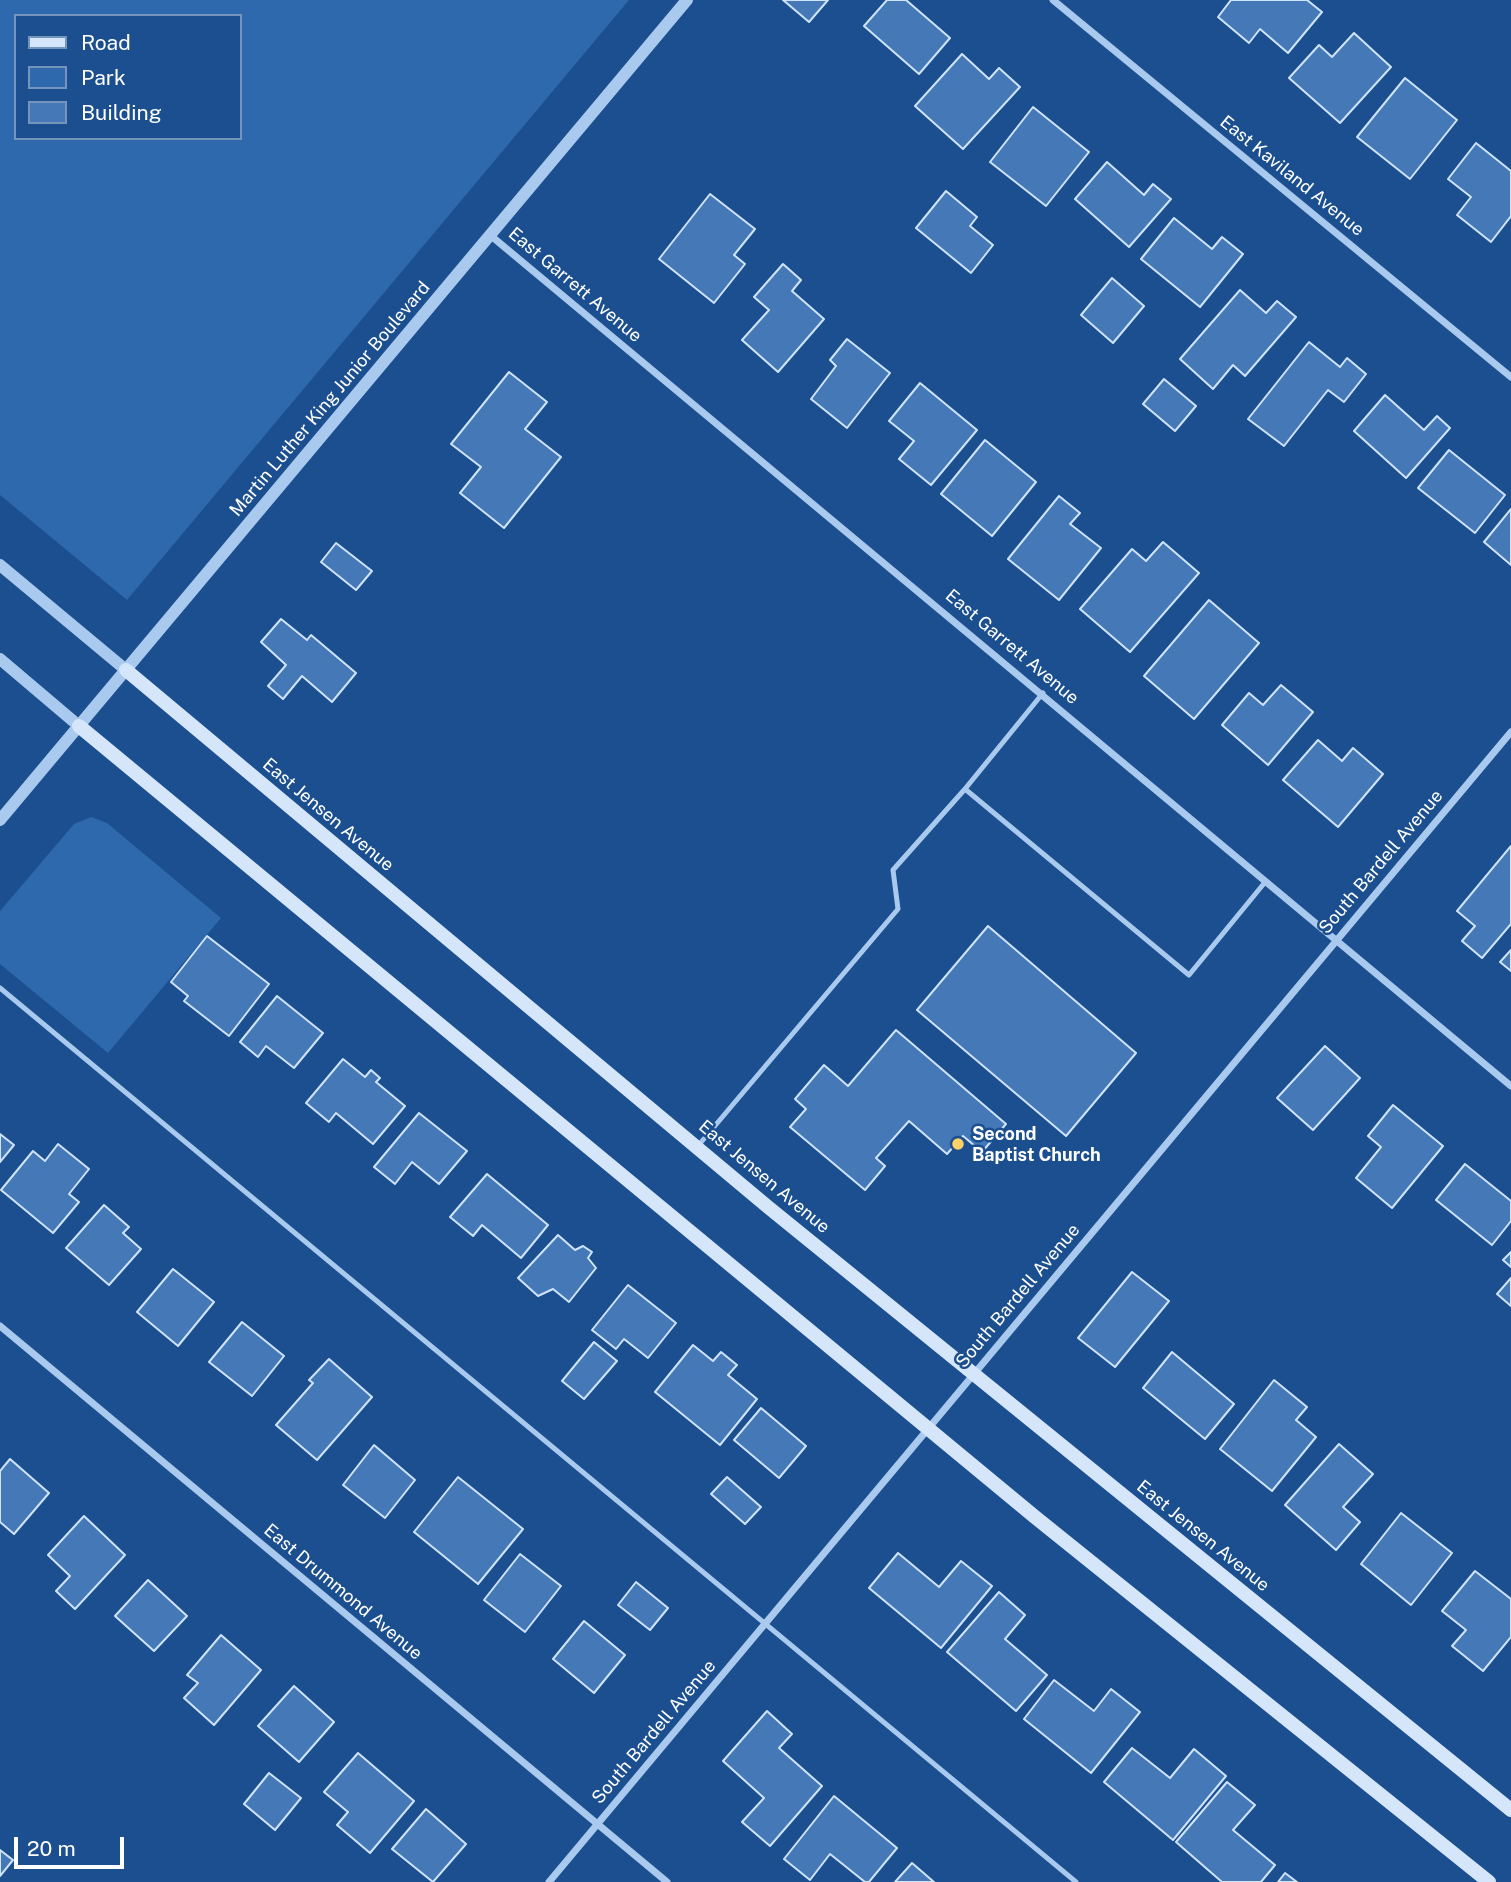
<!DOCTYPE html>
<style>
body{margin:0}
#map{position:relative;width:1511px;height:1882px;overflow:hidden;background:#1b4f8f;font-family:"Public Sans",sans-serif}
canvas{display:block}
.legend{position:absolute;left:14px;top:14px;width:228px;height:126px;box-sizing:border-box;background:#1b4f8f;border:2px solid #7695bc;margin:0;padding:9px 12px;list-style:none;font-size:21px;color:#fff}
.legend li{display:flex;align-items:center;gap:14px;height:35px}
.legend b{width:35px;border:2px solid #7695bc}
.scale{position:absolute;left:14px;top:1837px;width:110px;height:32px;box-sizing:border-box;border:4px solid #fff;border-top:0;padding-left:9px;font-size:21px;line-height:24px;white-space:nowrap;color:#fff;-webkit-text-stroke:5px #1b4f8f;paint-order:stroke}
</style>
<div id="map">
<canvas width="1511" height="1882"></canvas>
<ul class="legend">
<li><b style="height:9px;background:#d6e6fa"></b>Road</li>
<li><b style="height:19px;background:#2e69ad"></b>Park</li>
<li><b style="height:19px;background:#4478b7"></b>Building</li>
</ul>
<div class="scale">20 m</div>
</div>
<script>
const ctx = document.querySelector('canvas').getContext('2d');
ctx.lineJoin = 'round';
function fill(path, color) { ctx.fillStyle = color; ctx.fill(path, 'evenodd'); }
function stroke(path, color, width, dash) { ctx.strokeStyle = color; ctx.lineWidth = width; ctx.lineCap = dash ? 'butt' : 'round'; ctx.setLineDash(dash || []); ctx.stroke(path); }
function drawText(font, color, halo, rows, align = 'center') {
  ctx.font = font + ' "Public Sans",sans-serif'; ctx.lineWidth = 5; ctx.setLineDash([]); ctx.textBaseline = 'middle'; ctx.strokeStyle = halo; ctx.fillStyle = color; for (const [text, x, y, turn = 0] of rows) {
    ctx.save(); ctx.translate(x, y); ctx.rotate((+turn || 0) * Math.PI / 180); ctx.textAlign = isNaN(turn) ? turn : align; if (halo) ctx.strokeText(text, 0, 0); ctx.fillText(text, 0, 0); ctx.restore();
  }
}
fill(new Path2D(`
 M 0,0 L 629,0 L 127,600 L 0,495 ZM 16,16 L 240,16 L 240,138 L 16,138 Z
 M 91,817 L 107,823 L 221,918 L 108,1053 L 0,964 L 0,911 L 74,824 Z`), '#2e69ad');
const building = new Path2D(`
 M 783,0 L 828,0 L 809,22 Z
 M 887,0 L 906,0 L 950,38 L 919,74 L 864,26 Z
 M 1231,0 L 1307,0 L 1322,12 L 1288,53 L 1260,29 L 1249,43 L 1218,17 Z
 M 1354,33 L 1391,67 L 1340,123 L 1289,78 L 1319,45 L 1332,57 Z
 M 962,54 L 989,79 L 999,68 L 1020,87 L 963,149 L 915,106 Z
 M 1405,78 L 1457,120 L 1410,179 L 1357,137 Z
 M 1033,107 L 1089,152 L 1046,206 L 990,162 Z
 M 1476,143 L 1511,171 L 1511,216 L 1491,242 L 1457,215 L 1471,197 L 1448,179 Z
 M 1107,162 L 1144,195 L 1153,184 L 1171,199 L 1129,247 L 1075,199 Z
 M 946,191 L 977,217 L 970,226 L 993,245 L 971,273 L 916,228 Z
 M 710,194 L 755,229 L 734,255 L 745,264 L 714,303 L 659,259 Z
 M 1174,218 L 1212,249 L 1222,237 L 1243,254 L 1200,307 L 1141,259 Z
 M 783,264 L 801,280 L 792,291 L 824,319 L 778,372 L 742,340 L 769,310 L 754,297 Z
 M 1112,278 L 1144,306 L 1113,343 L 1081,315 Z
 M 1240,290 L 1266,313 L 1277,301 L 1296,317 L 1245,376 L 1233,365 L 1213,389 L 1180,359 Z
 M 847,339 L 890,373 L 847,428 L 811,399 L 836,366 L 830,360 Z
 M 1309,342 L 1340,367 L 1347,358 L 1366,374 L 1344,402 L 1328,390 L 1284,446 L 1248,419 Z
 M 509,372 L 547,402 L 525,429 L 561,457 L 504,528 L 460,493 L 481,467 L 451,444 Z
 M 1164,379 L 1196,406 L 1175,431 L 1143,404 Z
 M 920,383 L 977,430 L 931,485 L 899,459 L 914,441 L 889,421 Z
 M 1385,395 L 1424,430 L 1437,416 L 1450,428 L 1406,478 L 1354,431 Z
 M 985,440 L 1036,482 L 992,536 L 941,494 Z
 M 1449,450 L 1505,495 L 1475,533 L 1418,488 Z
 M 1059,496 L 1080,513 L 1070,524 L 1101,548 L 1059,600 L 1008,559 Z
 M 1511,509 L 1511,565 L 1484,542 Z
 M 1163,542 L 1199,573 L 1130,652 L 1080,609 L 1132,549 L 1146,561 Z
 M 336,543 L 372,571 L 356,590 L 321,562 Z
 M 1209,600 L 1259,643 L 1194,719 L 1144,676 Z
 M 281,619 L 307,640 L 311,635 L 356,673 L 332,702 L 302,676 L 283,699 L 268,686 L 286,665 L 261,642 Z
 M 1281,685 L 1313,712 L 1268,765 L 1222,725 L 1249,693 L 1263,705 Z
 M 1318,740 L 1342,761 L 1353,748 L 1383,774 L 1338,827 L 1283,780 Z
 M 1511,846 L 1511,924 L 1482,958 L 1462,941 L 1475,926 L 1457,911 Z
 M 988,926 L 1136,1053 L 1066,1136 L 917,1010 Z
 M 207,936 L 269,984 L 229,1036 L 184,1001 L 188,996 L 171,982 Z
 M 1511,950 L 1511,971 L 1500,962 Z
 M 277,996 L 323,1033 L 294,1068 L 266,1046 L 258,1057 L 240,1042 Z
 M 896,1030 L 1006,1124 L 982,1152 L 963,1136 L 947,1154 L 909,1121 L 876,1158 L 885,1166 L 865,1190 L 790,1127 L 806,1109 L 795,1099 L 824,1065 L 848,1086 Z
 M 1325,1046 L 1360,1078 L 1313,1130 L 1277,1098 Z
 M 343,1059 L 365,1077 L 371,1070 L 380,1078 L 376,1082 L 405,1106 L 373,1144 L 336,1113 L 329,1122 L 306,1103 Z
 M 1393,1105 L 1443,1146 L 1392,1208 L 1356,1178 L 1381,1147 L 1368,1136 Z
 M 419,1113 L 467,1151 L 439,1184 L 412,1162 L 395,1184 L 374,1167 Z
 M 0,1134 L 14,1145 L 0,1162 Z
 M 58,1144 L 89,1169 L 69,1194 L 79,1202 L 53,1233 L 1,1190 L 33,1151 L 45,1161 Z
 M 1465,1164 L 1511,1201 L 1511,1221 L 1492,1245 L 1436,1200 Z
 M 487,1174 L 548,1225 L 521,1258 L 482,1225 L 473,1236 L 450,1217 Z
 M 104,1205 L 129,1227 L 123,1233 L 141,1249 L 109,1285 L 66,1248 Z
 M 558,1235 L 575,1250 L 583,1246 L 592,1252 L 588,1258 L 596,1268 L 569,1302 L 553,1289 L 538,1296 L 518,1278 Z
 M 1511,1252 L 1511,1267 L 1503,1260 Z
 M 173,1269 L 214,1302 L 178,1346 L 137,1312 Z
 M 1132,1272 L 1169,1301 L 1115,1367 L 1078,1338 Z
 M 1511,1278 L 1511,1306 L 1497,1294 Z
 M 628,1285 L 676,1323 L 648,1358 L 624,1339 L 616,1349 L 592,1330 Z
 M 242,1322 L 284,1356 L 252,1396 L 209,1362 Z
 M 594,1342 L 617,1361 L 584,1399 L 562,1381 Z
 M 693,1345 L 713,1361 L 721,1352 L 737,1365 L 728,1375 L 757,1399 L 720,1445 L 655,1392 Z
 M 1172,1352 L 1234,1404 L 1205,1439 L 1143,1388 Z
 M 329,1359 L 372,1397 L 317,1460 L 276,1425 L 313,1383 L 309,1380 Z
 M 1274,1380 L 1307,1407 L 1296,1420 L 1316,1437 L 1272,1491 L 1220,1449 Z
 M 761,1408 L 806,1446 L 779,1478 L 734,1440 Z
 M 1339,1444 L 1373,1474 L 1343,1507 L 1360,1522 L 1336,1550 L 1285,1505 Z
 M 374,1445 L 415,1480 L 385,1518 L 343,1485 Z
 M 10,1459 L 49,1493 L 14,1534 L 0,1522 L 0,1471 Z
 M 458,1477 L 523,1529 L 478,1584 L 414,1532 Z
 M 727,1477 L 761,1507 L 745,1524 L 711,1494 Z
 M 1401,1513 L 1452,1553 L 1411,1605 L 1361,1564 Z
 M 84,1516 L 125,1555 L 75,1609 L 56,1591 L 70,1576 L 48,1555 Z
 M 898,1553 L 939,1587 L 961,1561 L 992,1586 L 941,1648 L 869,1588 Z
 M 520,1554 L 561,1586 L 525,1632 L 484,1600 Z
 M 1475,1571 L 1511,1599 L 1511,1637 L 1483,1671 L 1452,1646 L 1466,1630 L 1442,1611 Z
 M 148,1580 L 187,1616 L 154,1651 L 115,1616 Z
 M 636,1582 L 668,1608 L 650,1630 L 618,1605 Z
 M 999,1592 L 1025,1615 L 1005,1639 L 1047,1675 L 1016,1711 L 947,1652 Z
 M 584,1621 L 625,1655 L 594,1693 L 553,1659 Z
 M 221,1635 L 261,1670 L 214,1725 L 184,1698 L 198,1683 L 187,1675 Z
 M 1054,1680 L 1094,1711 L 1111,1689 L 1140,1712 L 1091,1773 L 1024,1719 Z
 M 294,1686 L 334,1722 L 299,1762 L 258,1726 Z
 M 767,1711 L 792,1734 L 779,1748 L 822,1786 L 770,1846 L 742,1822 L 764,1798 L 723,1761 Z
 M 1132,1748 L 1170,1778 L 1194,1749 L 1226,1776 L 1173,1840 L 1104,1782 Z
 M 358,1753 L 414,1801 L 370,1853 L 337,1825 L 348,1812 L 324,1792 Z
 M 269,1773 L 301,1798 L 275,1830 L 244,1804 Z
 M 1227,1782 L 1255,1805 L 1233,1830 L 1275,1865 L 1261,1882 L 1222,1882 L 1176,1842 Z
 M 834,1796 L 897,1848 L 869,1882 L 865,1882 L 830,1854 L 810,1880 L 784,1859 Z
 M 426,1809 L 466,1844 L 433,1882 L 392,1849 Z
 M 0,1850 L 13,1860 L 0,1876 Z
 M 912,1863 L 934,1882 L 895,1882 Z
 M 1285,1873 L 1297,1882 L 1278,1882 Z`);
fill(building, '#4478b7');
stroke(building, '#cfe3fa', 2);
stroke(new Path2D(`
 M 1043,693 L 965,789 L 1189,975 L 1266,881
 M 0,988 L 1076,1882
 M 697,1147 L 898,909 L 893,870 L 965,789`), '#a9c9ee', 5);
stroke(new Path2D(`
 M 1053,0 L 1511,377
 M 490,235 L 1511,1086
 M 0,1326 L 667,1882
 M 549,1882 L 1511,732`), '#a9c9ee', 7);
stroke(new Path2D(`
 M 0,565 L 126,670
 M 0,659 L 79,726
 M 0,820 L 687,0`), '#a9c9ee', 12);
stroke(new Path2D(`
 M 126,670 L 768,1207 L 1511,1810
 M 79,726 L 1035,1517 L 1489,1882`), '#d6e6fa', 14);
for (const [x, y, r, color] of [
 [958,1144,7,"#ffd166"]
]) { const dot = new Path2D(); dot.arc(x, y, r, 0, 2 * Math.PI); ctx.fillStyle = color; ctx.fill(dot); stroke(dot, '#1b4f8f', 2.5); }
drawText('18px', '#fff', '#1b4f8f', [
 ["East Kaviland Avenue",1292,176,39],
 ["East Garrett Avenue",575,285,40],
 ["Martin Luther King Junior Boulevard",330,399,-50],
 ["East Garrett Avenue",1012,647,40],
 ["East Jensen Avenue",328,815,40],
 ["South Bardell Avenue",1381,862,-50],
 ["East Jensen Avenue",764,1177,40],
 ["South Bardell Avenue",1018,1296,-50],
 ["East Jensen Avenue",1203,1536,39],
 ["East Drummond Avenue",343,1592,40],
 ["South Bardell Avenue",654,1732,-50]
]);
drawText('bold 18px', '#fff', '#1b4f8f', [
 ["Second",972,1134],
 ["Baptist Church",972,1155]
], 'left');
</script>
